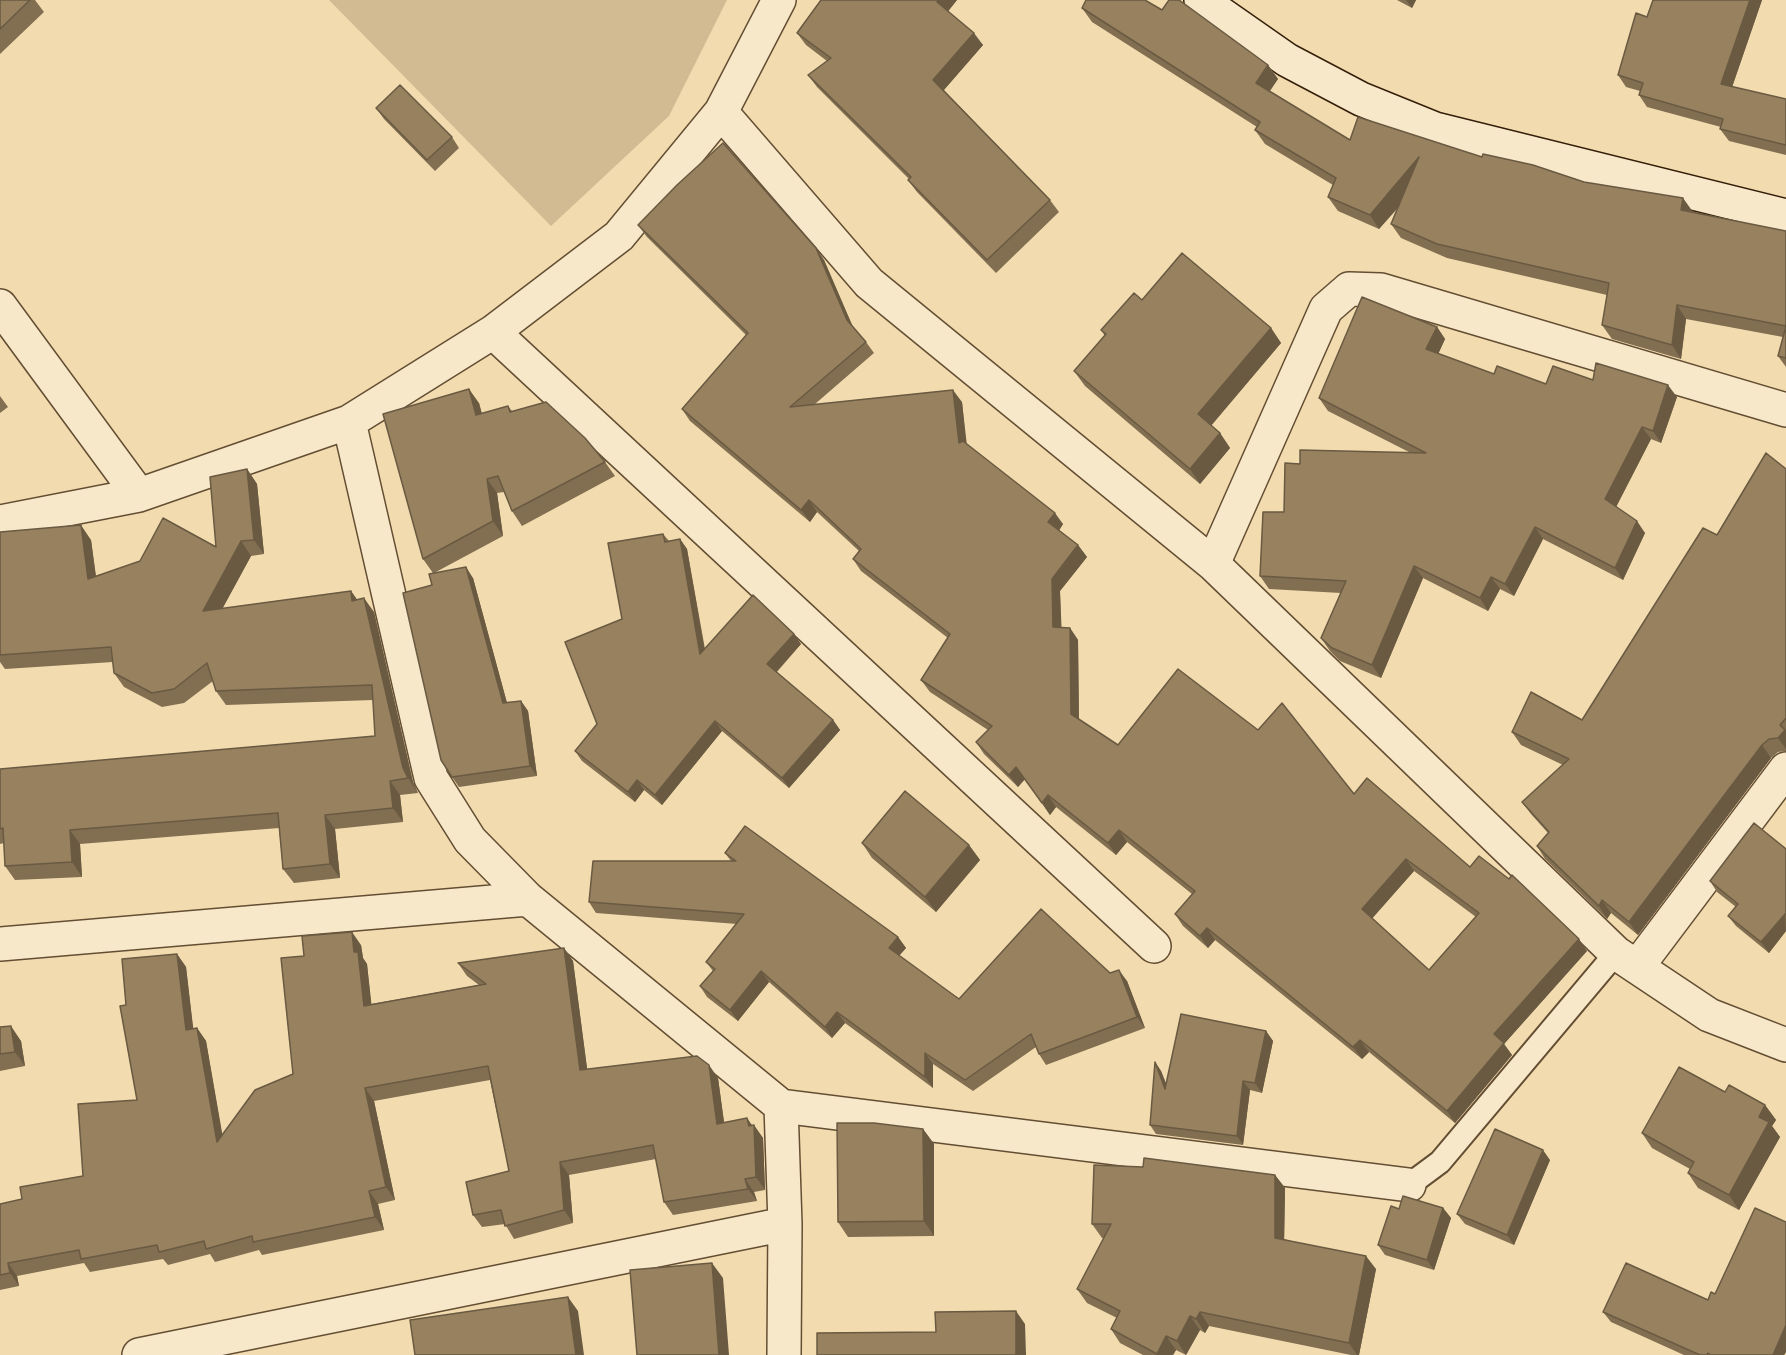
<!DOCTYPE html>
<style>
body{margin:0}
canvas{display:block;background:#f2dbae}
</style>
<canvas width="1786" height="1355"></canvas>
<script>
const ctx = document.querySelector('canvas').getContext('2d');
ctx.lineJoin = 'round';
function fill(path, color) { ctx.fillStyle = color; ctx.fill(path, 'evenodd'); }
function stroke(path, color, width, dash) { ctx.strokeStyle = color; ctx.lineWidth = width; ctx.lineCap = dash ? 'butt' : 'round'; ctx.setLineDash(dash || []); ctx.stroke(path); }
fill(new Path2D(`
 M 329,0 L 727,0 L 669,116 L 551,226 Z`), '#d2bb92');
const lane = new Path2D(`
 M 1409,1185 L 1440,1162 L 1616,953`);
const street = new Path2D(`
 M 721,112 L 869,283 L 1213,564 L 1616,953 L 1709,1015 L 1786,1045
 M 0,306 L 139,495
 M 493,332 L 1154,946
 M 349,422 L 431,778 L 470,840 L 528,899 L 781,1106 L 1409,1185
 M 0,522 L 139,495 L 349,422 L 493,332 L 619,236 L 721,112 L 779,0
 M 1213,564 L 1326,309 L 1349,289 L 1381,290 L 1786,410
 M 0,944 L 528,899
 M 1637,967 L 1786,769
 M 781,1106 L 785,1224 L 784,1355
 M 139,1355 L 785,1224`);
const secondary = new Path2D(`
 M 1201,0 L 1287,60 L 1361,99 L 1435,129 L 1786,216`);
stroke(lane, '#644e33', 26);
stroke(street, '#644e33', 36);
stroke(secondary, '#351f0a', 36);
stroke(lane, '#f7e8ca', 22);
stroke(street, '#f7e8ca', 33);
stroke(secondary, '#f7e8ca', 33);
fill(new Path2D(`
 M 0,0 L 35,0 L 44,12 L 0,54 Z
 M 821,0 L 957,0 L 948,11 L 983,45 L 944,90 L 1050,200 L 1059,212 L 996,273 L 917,192 L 908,180 L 909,179 L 817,87 L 808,75 L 827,61 L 806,45 L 797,33 Z
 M 1397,0 L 1416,0 L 1412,8 Z
 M 1653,0 L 1762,0 L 1732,87 L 1786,99 L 1786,155 L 1729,141 L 1720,129 L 1721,127 L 1647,107 L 1639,95 L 1640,91 L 1626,87 L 1618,75 L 1647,17 Z
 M 1180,1 L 1268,65 L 1278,79 L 1269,91 L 1350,140 L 1482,157 L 1584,182 L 1693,213 L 1786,231 L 1786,367 L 1778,356 L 1783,337 L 1686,319 L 1681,359 L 1612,339 L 1602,325 L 1607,295 L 1447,258 L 1401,238 L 1391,224 L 1398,208 L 1379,229 L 1338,211 L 1328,197 L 1333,185 L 1265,144 L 1255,130 L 1257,127 L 1092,22 L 1082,8 L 1162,10 Z
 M 376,108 L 452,137 L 459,148 L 435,171 L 384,119 Z
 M 638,225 L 816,248 L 824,260 L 853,327 L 866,342 L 874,353 L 815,404 L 962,402 L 966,444 L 1063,524 L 1059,530 L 1078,545 L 1087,557 L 1060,591 L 1061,628 L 1070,628 L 1078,640 L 1079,719 L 1118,745 L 1258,730 L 1354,794 L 1470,867 L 1587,951 L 1504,1044 L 1512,1055 L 1455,1123 L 1369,1052 L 1362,1059 L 1215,940 L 1208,948 L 1183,926 L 1175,914 L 1192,894 L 1127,842 L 1116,855 L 1056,807 L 1050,815 L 1025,779 L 1018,787 L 984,754 L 976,742 L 988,730 L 930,692 L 921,680 L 948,638 L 861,571 L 853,559 L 859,551 L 817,512 L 810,522 L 690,421 L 682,409 L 746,335 L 647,237 ZM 1414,871 L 1476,917 L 1429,970 L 1372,918 Z
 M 1142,300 L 1271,328 L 1281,343 L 1211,426 L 1220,433 L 1230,448 L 1200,484 L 1085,386 L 1074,371 L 1105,336 L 1101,330 Z
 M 1437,327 L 1445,339 L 1438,354 L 1494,374 L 1546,384 L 1593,380 L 1677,397 L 1661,443 L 1651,439 L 1616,507 L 1645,533 L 1623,580 L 1543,539 L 1514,596 L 1500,589 L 1488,611 L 1423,578 L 1381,678 L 1340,661 L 1330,651 L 1321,638 L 1341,593 L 1269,589 L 1260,576 L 1284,512 L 1300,464 L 1409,452 L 1328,411 L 1319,398 Z
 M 0,396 L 8,407 L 0,413 Z
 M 479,403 L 482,414 L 508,406 L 512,411 L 605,462 L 615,476 L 522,526 L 512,511 L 504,492 L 497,493 L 503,536 L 434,573 L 473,578 L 507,703 L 521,701 L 528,711 L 537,776 L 459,787 L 452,777 L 432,585 L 433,573 L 423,559 Z
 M 247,469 L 257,484 L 264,554 L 251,556 L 222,609 L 351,591 L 357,600 L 374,612 L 413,782 L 418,793 L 400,795 L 403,822 L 335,829 L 340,878 L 294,883 L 283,869 L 279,828 L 80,844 L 82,877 L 15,880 L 5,866 L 4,843 L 0,844 L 0,769 L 375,736 L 373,700 L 226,705 L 216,691 L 213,681 L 184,703 L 162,707 L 124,687 L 114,673 L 113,662 L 5,669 L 0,662 L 0,532 L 91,540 L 96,576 L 216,547 Z
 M 1786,469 L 1786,751 L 1778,752 L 1771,758 L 1638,935 L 1611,913 L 1607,919 L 1545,859 L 1537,846 L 1548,833 L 1531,814 L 1522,802 L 1563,765 L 1521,745 L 1512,732 L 1582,720 L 1717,535 Z
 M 663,534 L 669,541 L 680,539 L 687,549 L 705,649 L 801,644 L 777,672 L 833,720 L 840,730 L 789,788 L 722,731 L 662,805 L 644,790 L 635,802 L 582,761 L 575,751 L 597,724 L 622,619 Z
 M 862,843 L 969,845 L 980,860 L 936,912 L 872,858 Z
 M 1786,849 L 1786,931 L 1769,953 L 1736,926 L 1728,916 L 1736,907 L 1717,892 L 1710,881 Z
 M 725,853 L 898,937 L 906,948 L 899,956 L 959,999 L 1110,973 L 1127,981 L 1145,1028 L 1046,1065 L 1039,1054 L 1036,1047 L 973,1091 L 933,1064 L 933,1088 L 845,1023 L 832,1038 L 769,982 L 738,1021 L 707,997 L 700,986 L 713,971 L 706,962 L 737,924 L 596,913 L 589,902 L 731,861 Z
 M 361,945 L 363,958 L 367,964 L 371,1004 L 479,985 L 467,976 L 458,963 L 564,948 L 573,961 L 587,1069 L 718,1078 L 724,1122 L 753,1125 L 763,1138 L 765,1190 L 754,1192 L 757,1201 L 673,1215 L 664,1202 L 656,1159 L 569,1175 L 573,1223 L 514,1239 L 505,1224 L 482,1227 L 473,1215 L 509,1171 L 490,1080 L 374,1101 L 395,1200 L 378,1204 L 384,1230 L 262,1255 L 259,1250 L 215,1262 L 210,1254 L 168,1265 L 163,1259 L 90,1272 L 84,1263 L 17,1276 L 19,1286 L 0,1290 L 0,1204 L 22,1199 L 83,1176 L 137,1100 L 126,1005 L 177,954 L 186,967 L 193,1029 L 197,1028 L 206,1041 L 222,1135 L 293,1074 L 304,956 Z
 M 0,1027 L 21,1041 L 25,1066 L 0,1071 Z
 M 1266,1031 L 1273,1041 L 1262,1093 L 1250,1090 L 1243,1145 L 1156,1134 L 1150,1125 L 1155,1062 L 1161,1071 L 1166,1084 Z
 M 1725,1092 L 1765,1105 L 1776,1120 L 1772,1126 L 1780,1137 L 1739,1210 L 1698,1188 L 1688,1173 L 1690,1169 L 1652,1148 L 1642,1133 Z
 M 923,1129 L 934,1144 L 934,1236 L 848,1237 L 838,1222 Z
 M 1550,1160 L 1514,1245 L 1465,1224 L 1457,1214 Z
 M 1275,1175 L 1285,1188 L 1284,1239 L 1376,1269 L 1359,1355 L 1351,1355 L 1209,1326 L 1205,1333 L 1200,1330 L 1186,1355 L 1176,1350 L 1173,1355 L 1143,1355 L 1120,1343 L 1111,1329 L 1117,1318 L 1087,1303 L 1077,1289 L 1105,1238 L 1102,1238 L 1092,1224 Z
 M 1443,1208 L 1451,1218 L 1434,1270 L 1385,1255 L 1378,1245 L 1399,1209 Z
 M 1786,1222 L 1786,1352 L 1784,1355 L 1684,1355 L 1611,1322 L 1603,1312 L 1708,1300 Z`), '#826f52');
fill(new Path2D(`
 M 938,0 L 957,0 L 946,14 L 937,2 Z
 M 1406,0 L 1416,0 L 1412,8 Z
 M 1750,0 L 1762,0 L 1729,96 L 1721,84 Z
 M 974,33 L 983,45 L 942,92 L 933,80 Z
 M 1268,65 L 1278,79 L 1266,97 L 1256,83 Z
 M 1419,157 L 1429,171 L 1379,229 L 1370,215 Z
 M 1683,198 L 1693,212 L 1681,210 Z
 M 816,248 L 824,260 L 855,332 L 847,320 Z
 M 1677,305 L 1686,319 L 1681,359 L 1672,345 Z
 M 1437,327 L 1445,339 L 1435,361 L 1426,349 Z
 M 1271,328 L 1281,343 L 1208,429 L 1198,414 Z
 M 1668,385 L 1677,397 L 1661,443 L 1653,431 Z
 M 469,389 L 479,403 L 486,430 L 476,415 Z
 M 953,390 L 962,402 L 968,455 L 959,443 Z
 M 1642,427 L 1651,439 L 1614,511 L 1605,499 Z
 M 1220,433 L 1230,448 L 1200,484 L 1190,469 Z
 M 247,469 L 257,484 L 264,554 L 254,540 Z
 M 487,479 L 497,493 L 503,536 L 493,521 Z
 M 809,500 L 817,512 L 810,522 L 801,510 Z
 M 1055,513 L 1063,524 L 1057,534 L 1048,522 Z
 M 1637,521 L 1645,533 L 1623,580 L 1615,568 Z
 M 81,525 L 91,540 L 98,593 L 88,579 Z
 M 1535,527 L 1543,539 L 1514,596 L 1505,584 Z
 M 680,539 L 687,549 L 707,664 L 700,654 Z
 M 241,541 L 251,556 L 213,626 L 203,611 Z
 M 1078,545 L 1087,557 L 1060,591 L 1062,639 L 1053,627 L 1052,579 Z
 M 1414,566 L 1423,578 L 1381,678 L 1372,665 Z
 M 466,567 L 473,578 L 510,714 L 503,703 Z
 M 1491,577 L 1500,589 L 1488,611 L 1480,598 Z
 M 351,591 L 361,605 L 352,601 Z
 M 364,598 L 374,612 L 413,782 L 418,793 L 408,778 L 403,768 Z
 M 1070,628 L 1078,640 L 1079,726 L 1071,714 Z
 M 794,634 L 801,644 L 774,674 L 767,664 Z
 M 521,701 L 528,711 L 537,776 L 530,766 Z
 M 833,720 L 840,730 L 789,788 L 782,778 Z
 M 715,721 L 722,731 L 662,805 L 655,795 Z
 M 1785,730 L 1786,731 L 1786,749 L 1778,738 Z
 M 1762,745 L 1771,758 L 1638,935 L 1629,922 Z
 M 1016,767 L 1025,779 L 1018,787 L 1009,775 Z
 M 637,780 L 644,790 L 635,802 L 628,792 Z
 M 390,781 L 400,795 L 403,822 L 393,808 Z
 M 1048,795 L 1056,807 L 1050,815 L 1042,803 Z
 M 325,815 L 335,829 L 340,878 L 330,864 Z
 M 70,830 L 80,844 L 82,877 L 72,862 Z
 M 1119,830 L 1127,842 L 1116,855 L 1108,843 Z
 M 969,845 L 980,860 L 936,912 L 925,897 Z
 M 1406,859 L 1414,871 L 1370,921 L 1362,909 Z
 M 1602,900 L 1611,913 L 1607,919 L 1599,906 Z
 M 1785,912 L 1786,931 L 1769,953 L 1761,942 Z
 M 1207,928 L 1215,940 L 1208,948 L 1200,936 Z
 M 352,932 L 361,945 L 363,958 L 367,964 L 373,1018 L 364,1006 L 354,952 Z
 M 898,937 L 906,948 L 896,959 L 889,948 Z
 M 1579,939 L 1587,951 L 1504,1044 L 1512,1055 L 1455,1123 L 1447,1111 L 1494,1034 Z
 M 564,948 L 573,961 L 589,1083 L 580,1070 Z
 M 177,954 L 186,967 L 195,1043 L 186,1030 Z
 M 1119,970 L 1127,981 L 1145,1028 L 1137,1017 Z
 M 761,971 L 769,982 L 738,1021 L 730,1010 Z
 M 837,1012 L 845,1023 L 832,1038 L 825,1027 Z
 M 11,1026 L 21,1041 L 25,1066 L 15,1052 Z
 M 197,1028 L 206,1041 L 226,1155 L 217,1142 Z
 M 1266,1031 L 1273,1041 L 1262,1093 L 1255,1083 Z
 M 1360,1040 L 1369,1052 L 1362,1059 L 1353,1047 Z
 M 925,1053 L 933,1064 L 933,1088 L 925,1077 Z
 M 1155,1062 L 1161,1071 L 1172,1098 L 1165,1089 Z
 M 709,1065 L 718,1078 L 726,1137 L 717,1124 Z
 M 1243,1081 L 1250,1090 L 1243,1145 L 1237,1136 Z
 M 365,1088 L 374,1101 L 395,1200 L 386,1187 Z
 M 1765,1105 L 1776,1120 L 1772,1126 L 1780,1137 L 1739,1210 L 1729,1195 L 1759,1117 Z
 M 747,1118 L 754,1128 L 754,1125 L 763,1138 L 765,1190 L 756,1177 Z
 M 923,1129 L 934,1144 L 934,1236 L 924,1221 Z
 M 1543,1150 L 1550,1160 L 1514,1245 L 1507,1235 Z
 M 560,1162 L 569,1175 L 573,1223 L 564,1210 Z
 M 1275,1175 L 1285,1188 L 1284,1251 L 1275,1238 Z
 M 745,1179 L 754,1192 L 757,1201 L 748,1189 Z
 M 369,1191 L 378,1204 L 384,1230 L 375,1217 Z
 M 1443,1208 L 1451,1218 L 1434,1270 L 1427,1260 Z
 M 1366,1256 L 1376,1269 L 1359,1355 L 1357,1355 L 1349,1343 Z
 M 8,1263 L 17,1276 L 19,1286 L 10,1273 Z
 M 712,1263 L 723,1278 L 729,1355 L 719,1355 Z
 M 568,1297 L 578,1311 L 584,1355 L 576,1355 Z
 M 1016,1311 L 1025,1324 L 1026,1355 L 1016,1355 Z
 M 1200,1312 L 1209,1326 L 1205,1333 L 1196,1319 Z
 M 1190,1316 L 1200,1330 L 1186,1355 L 1177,1341 Z
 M 1786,1325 L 1786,1352 L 1784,1355 L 1773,1355 Z
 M 1166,1336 L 1176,1350 L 1173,1355 L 1158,1355 L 1157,1354 Z`), '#6a5a42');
const building = new Path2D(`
 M 0,0 L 30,0 L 0,29 Z
 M 821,0 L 938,0 L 937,2 L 974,33 L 933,80 L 1050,200 L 987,260 L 908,180 L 911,177 L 808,75 L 831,58 L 797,33 Z
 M 1086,0 L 1145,0 L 1162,10 L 1169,0 L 1179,0 L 1268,65 L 1256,83 L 1350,140 L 1358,117 L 1482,157 L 1483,154 L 1533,165 L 1584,182 L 1683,198 L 1681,210 L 1786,231 L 1786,358 L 1778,356 L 1786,326 L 1677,305 L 1672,345 L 1602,325 L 1609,283 L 1437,244 L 1391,224 L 1419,157 L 1370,215 L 1328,197 L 1336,178 L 1255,130 L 1260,122 L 1082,8 Z
 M 1653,0 L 1750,0 L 1721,84 L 1786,99 L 1786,145 L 1720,129 L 1723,119 L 1639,95 L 1643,83 L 1618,75 L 1636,13 L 1647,17 Z
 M 400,85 L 452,137 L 427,160 L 376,108 Z
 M 723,143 L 816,248 L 847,320 L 866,342 L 790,407 L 953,390 L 959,443 L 963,441 L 1055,513 L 1048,522 L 1078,545 L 1052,579 L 1053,627 L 1070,628 L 1071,714 L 1118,745 L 1178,669 L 1258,730 L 1282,703 L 1354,794 L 1367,778 L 1470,867 L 1479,856 L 1509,879 L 1512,875 L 1579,939 L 1494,1034 L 1504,1043 L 1447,1111 L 1360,1040 L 1353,1047 L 1207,928 L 1200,936 L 1175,914 L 1195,891 L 1119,830 L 1108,843 L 1048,795 L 1042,803 L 1016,767 L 1009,775 L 976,742 L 992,726 L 921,680 L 950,634 L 853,559 L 861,549 L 809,500 L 801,510 L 682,409 L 748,333 L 638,225 L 677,185 ZM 1406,859 L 1479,913 L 1429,970 L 1362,909 Z
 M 1182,253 L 1271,328 L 1198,414 L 1220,433 L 1190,469 L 1074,371 L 1106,334 L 1101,330 L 1134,293 L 1142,300 Z
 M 1362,297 L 1437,327 L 1426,349 L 1494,374 L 1497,366 L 1546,384 L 1553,366 L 1593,380 L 1596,363 L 1668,385 L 1653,431 L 1642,427 L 1605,499 L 1637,521 L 1615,568 L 1535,527 L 1505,584 L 1491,577 L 1480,598 L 1414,566 L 1372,665 L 1332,648 L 1321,638 L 1346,581 L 1260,576 L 1263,512 L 1284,512 L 1285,463 L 1300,464 L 1300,450 L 1426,453 L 1319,398 Z
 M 469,389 L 476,415 L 508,406 L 510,412 L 546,402 L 585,438 L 605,462 L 512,511 L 498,476 L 487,479 L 493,521 L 423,559 L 383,414 Z
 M 1766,453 L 1786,469 L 1786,718 L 1780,725 L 1785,730 L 1778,738 L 1769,739 L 1762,745 L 1629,922 L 1602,900 L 1599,906 L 1537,846 L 1549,832 L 1522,802 L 1569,759 L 1512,732 L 1531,692 L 1582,720 L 1703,528 L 1717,535 Z
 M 247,469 L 254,540 L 241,541 L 203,611 L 351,591 L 352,601 L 364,598 L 403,768 L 408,778 L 390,781 L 393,808 L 325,815 L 330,864 L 283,869 L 278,813 L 70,830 L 72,862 L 5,866 L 3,828 L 0,829 L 0,769 L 375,736 L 372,685 L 216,691 L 207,663 L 174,689 L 152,693 L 114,673 L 111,647 L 0,655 L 0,532 L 81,525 L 88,579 L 140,561 L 163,518 L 216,547 L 210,477 Z
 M 663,534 L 665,542 L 680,539 L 700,654 L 753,595 L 794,634 L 767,664 L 833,720 L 782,778 L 715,721 L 655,795 L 637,780 L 628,792 L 575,751 L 597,724 L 565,642 L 622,619 L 608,543 Z
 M 466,567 L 503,703 L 521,701 L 530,766 L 452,777 L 441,760 L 403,593 L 432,585 L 429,574 Z
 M 905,791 L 969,845 L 925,897 L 862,843 Z
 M 1754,823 L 1786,849 L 1786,913 L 1761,942 L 1728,916 L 1738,904 L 1710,881 Z
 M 745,826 L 898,937 L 889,948 L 959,999 L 1041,909 L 1110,973 L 1119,970 L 1137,1017 L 1039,1054 L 1031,1034 L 965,1080 L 925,1053 L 925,1077 L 837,1012 L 825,1027 L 761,971 L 730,1010 L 700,986 L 715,969 L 706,962 L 744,914 L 589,902 L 593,861 L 736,861 L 725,853 Z
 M 352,932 L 354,952 L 358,952 L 364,1006 L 486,984 L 458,963 L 564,948 L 580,1070 L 697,1056 L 709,1065 L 717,1124 L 747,1118 L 749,1126 L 754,1125 L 756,1177 L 745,1179 L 748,1189 L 664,1202 L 653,1145 L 560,1162 L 564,1210 L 505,1226 L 501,1210 L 473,1215 L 466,1182 L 509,1171 L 488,1066 L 365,1088 L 386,1187 L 369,1191 L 375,1217 L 253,1242 L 252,1236 L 206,1249 L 204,1241 L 159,1252 L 157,1245 L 81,1259 L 79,1250 L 8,1263 L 10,1273 L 0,1275 L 0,1204 L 22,1199 L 20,1187 L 83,1176 L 78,1104 L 137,1100 L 120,1006 L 126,1005 L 122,959 L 177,954 L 186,1030 L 197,1028 L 217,1142 L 255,1090 L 293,1074 L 281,958 L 304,956 L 302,936 Z
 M 1181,1014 L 1266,1031 L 1255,1083 L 1243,1081 L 1237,1136 L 1150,1125 L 1155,1062 L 1165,1089 Z
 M 11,1026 L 15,1052 L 0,1054 L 0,1027 Z
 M 1679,1067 L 1725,1092 L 1729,1085 L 1765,1105 L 1759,1117 L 1769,1122 L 1729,1195 L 1688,1173 L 1694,1162 L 1642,1133 Z
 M 837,1123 L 874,1123 L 923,1129 L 924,1221 L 838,1222 Z
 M 1495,1129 L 1543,1150 L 1507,1235 L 1457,1214 Z
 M 1144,1158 L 1275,1175 L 1275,1238 L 1366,1256 L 1349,1343 L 1200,1312 L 1196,1319 L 1190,1316 L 1177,1341 L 1166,1336 L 1157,1354 L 1111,1329 L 1120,1311 L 1077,1289 L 1111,1224 L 1092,1224 L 1094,1165 L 1143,1167 Z
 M 1403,1196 L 1443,1208 L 1427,1260 L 1378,1245 L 1391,1206 L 1399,1209 Z
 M 1755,1208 L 1786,1222 L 1786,1325 L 1773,1355 L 1711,1355 L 1708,1353 L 1707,1355 L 1700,1355 L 1603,1312 L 1626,1263 L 1708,1300 L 1711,1292 L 1715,1294 Z
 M 712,1263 L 719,1355 L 637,1355 L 630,1270 Z
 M 568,1297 L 576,1355 L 415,1355 L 410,1320 Z
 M 1016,1311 L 1016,1355 L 817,1355 L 817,1333 L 936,1332 L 935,1312 Z`);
fill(building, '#97815f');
stroke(building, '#6a5a42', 1.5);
</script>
